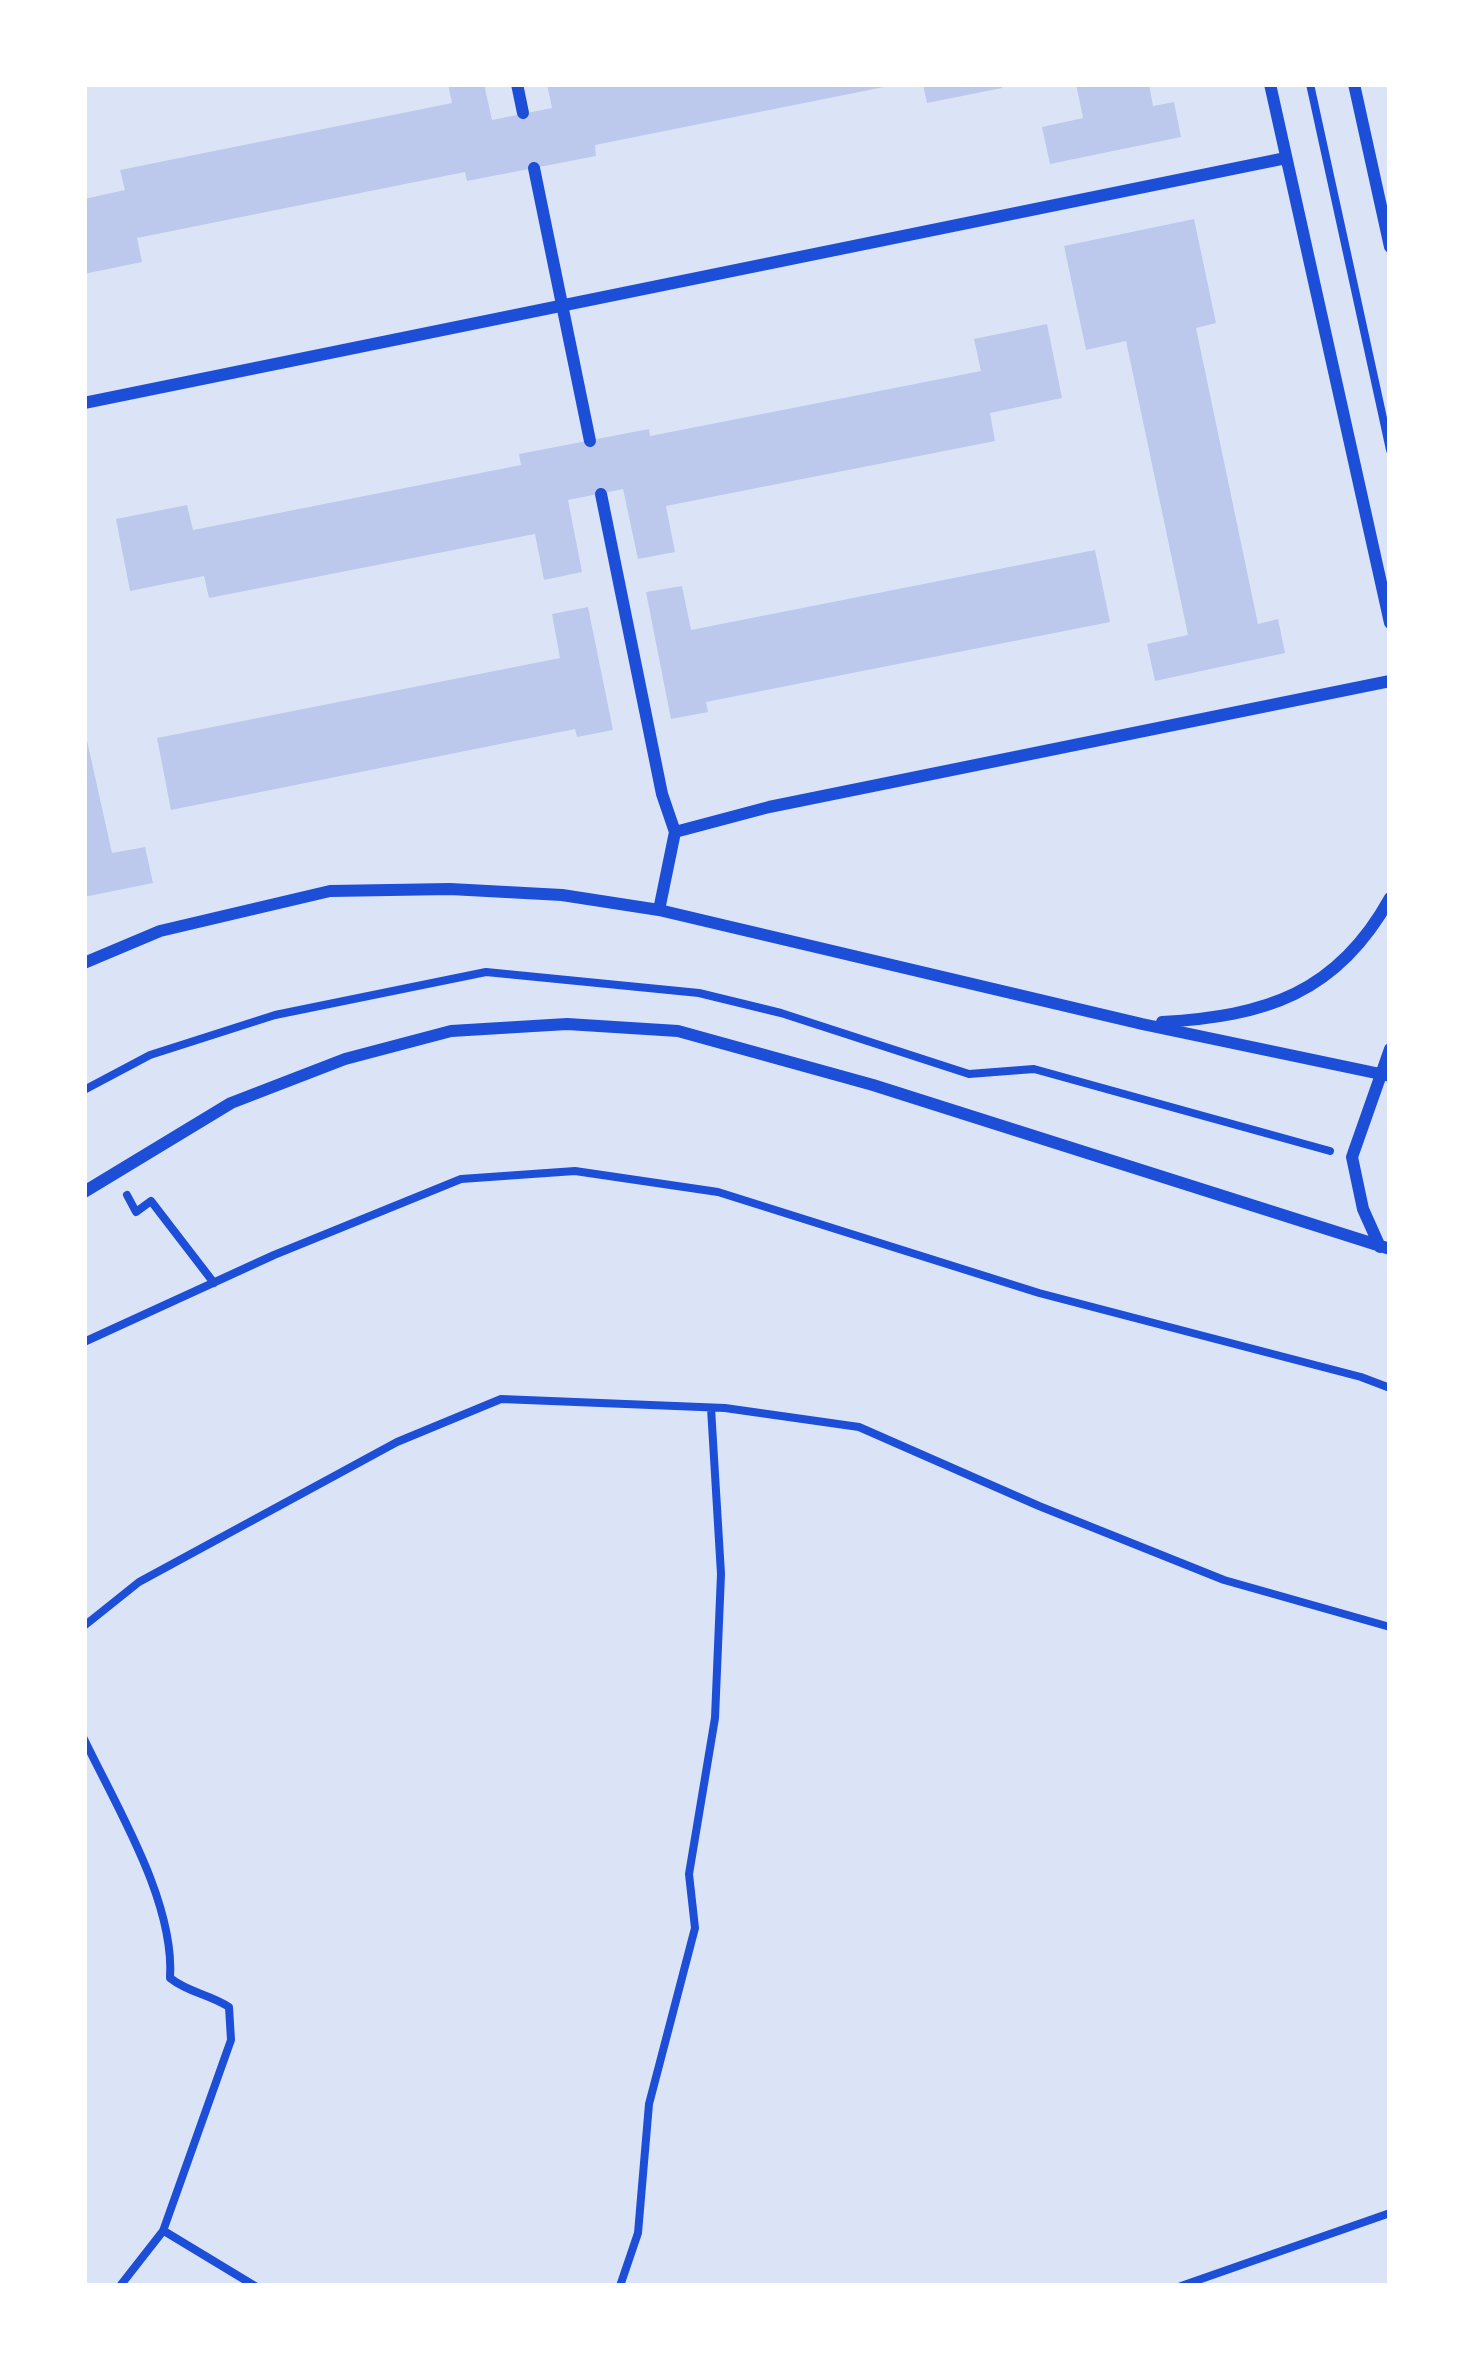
<!DOCTYPE html>
<style>
body{margin:0}
#map{position:relative;width:1474px;height:2370px;overflow:hidden;background:#f2f2f2;font-family:Montserrat,sans-serif}
canvas{display:block}
.frame{position:absolute;inset:0;border:87px solid #fff;pointer-events:none}
</style>
<div id="map">
<canvas width="1474" height="2370"></canvas>
<div class="frame"></div>
</div>
<script>
const ctx = document.querySelector('canvas').getContext('2d');
ctx.lineJoin = 'round';
function fill(path, color) { ctx.fillStyle = color; ctx.fill(path, 'evenodd'); }
function stroke(path, color, width, dash) { ctx.strokeStyle = color; ctx.lineWidth = width; ctx.lineCap = dash ? 'butt' : 'round'; ctx.setLineDash(dash || []); ctx.stroke(path); }
fill(new Path2D(`
 M 84,84 L 1390,84 L 1390,2286 L 84,2286 Z`), '#dbe4f7');
fill(new Path2D(`
 M 448,84 L 484,84 L 492,120 L 552,108 L 547,84 L 889,86 L 595,145 L 596,156 L 467,181 L 465,172 L 137,238 L 142,262 L 84,274 L 84,199 L 125,190 L 120,170 L 452,103 Z
 M 923,84 L 1002,84 L 1002,88 L 927,103 Z
 M 1076,84 L 1149,84 L 1153,106 L 1174,102 L 1181,137 L 1050,164 L 1042,127 L 1083,118 Z
 M 1194,219 L 1216,323 L 1196,328 L 1258,624 L 1278,619 L 1285,653 L 1155,681 L 1147,644 L 1188,635 L 1126,341 L 1086,350 L 1064,246 Z
 M 1047,324 L 1062,398 L 990,413 L 995,441 L 666,506 L 675,552 L 638,559 L 623,489 L 568,500 L 582,572 L 544,580 L 535,534 L 209,598 L 204,576 L 130,591 L 116,519 L 187,505 L 193,530 L 521,465 L 519,454 L 649,429 L 650,436 L 981,371 L 974,339 Z
 M 1095,550 L 1110,622 L 706,702 L 708,712 L 671,719 L 646,592 L 682,586 L 691,630 Z
 M 588,607 L 613,730 L 577,737 L 575,729 L 171,810 L 157,738 L 560,658 L 552,614 Z
 M 84,727 L 112,853 L 145,847 L 153,883 L 84,897 Z`), '#bdc9ec');
stroke(new Path2D(`
 M 1310,84 L 1390,450
 M 84,1090 L 150,1055 L 275,1015 L 486,972 L 699,993 L 781,1013 L 969,1074 L 1034,1069 L 1330,1151
 M 127,1195 L 136,1212 L 151,1201 L 214,1283
 M 84,1342 L 274,1255 L 461,1179 L 575,1171 L 718,1192 L 1039,1293 L 1361,1377 L 1390,1388
 M 84,1626 L 139,1582 L 397,1442 L 501,1399 L 725,1408 L 859,1427 L 1039,1506 L 1224,1580 L 1390,1627
 M 84,1739 C 117,1808 175,1902 170,1978 C 189,1993 209,1994 229,2007 L 231,2040 L 163,2231 L 120,2286
 M 164,2231 L 255,2286
 M 620,2286 L 638,2233 L 649,2104 L 695,1928 L 689,1874 L 715,1718 L 721,1574 L 711,1408
 M 1181,2286 L 1390,2213`), '#1d4ed8', 8);
stroke(new Path2D(`
 M 517,84 L 523,113
 M 1270,84 L 1390,623
 M 1354,84 L 1390,247
 M 534,168 L 590,441
 M 84,403 L 1286,158
 M 601,494 L 662,794 L 675,832 L 659,910
 M 675,832 L 769,807 L 1390,681
 M 84,963 L 160,931 L 330,891 L 450,889 L 562,895 L 659,910 L 1142,1024 L 1390,1076
 M 1162,1022 C 1265,1016 1337,994 1390,898
 M 84,1192 L 231,1103 L 345,1059 L 451,1031 L 567,1024 L 678,1031 L 873,1085 L 1390,1249
 M 1380,1247 L 1363,1209 L 1352,1157 L 1390,1049`), '#1d4ed8', 12);
</script>
